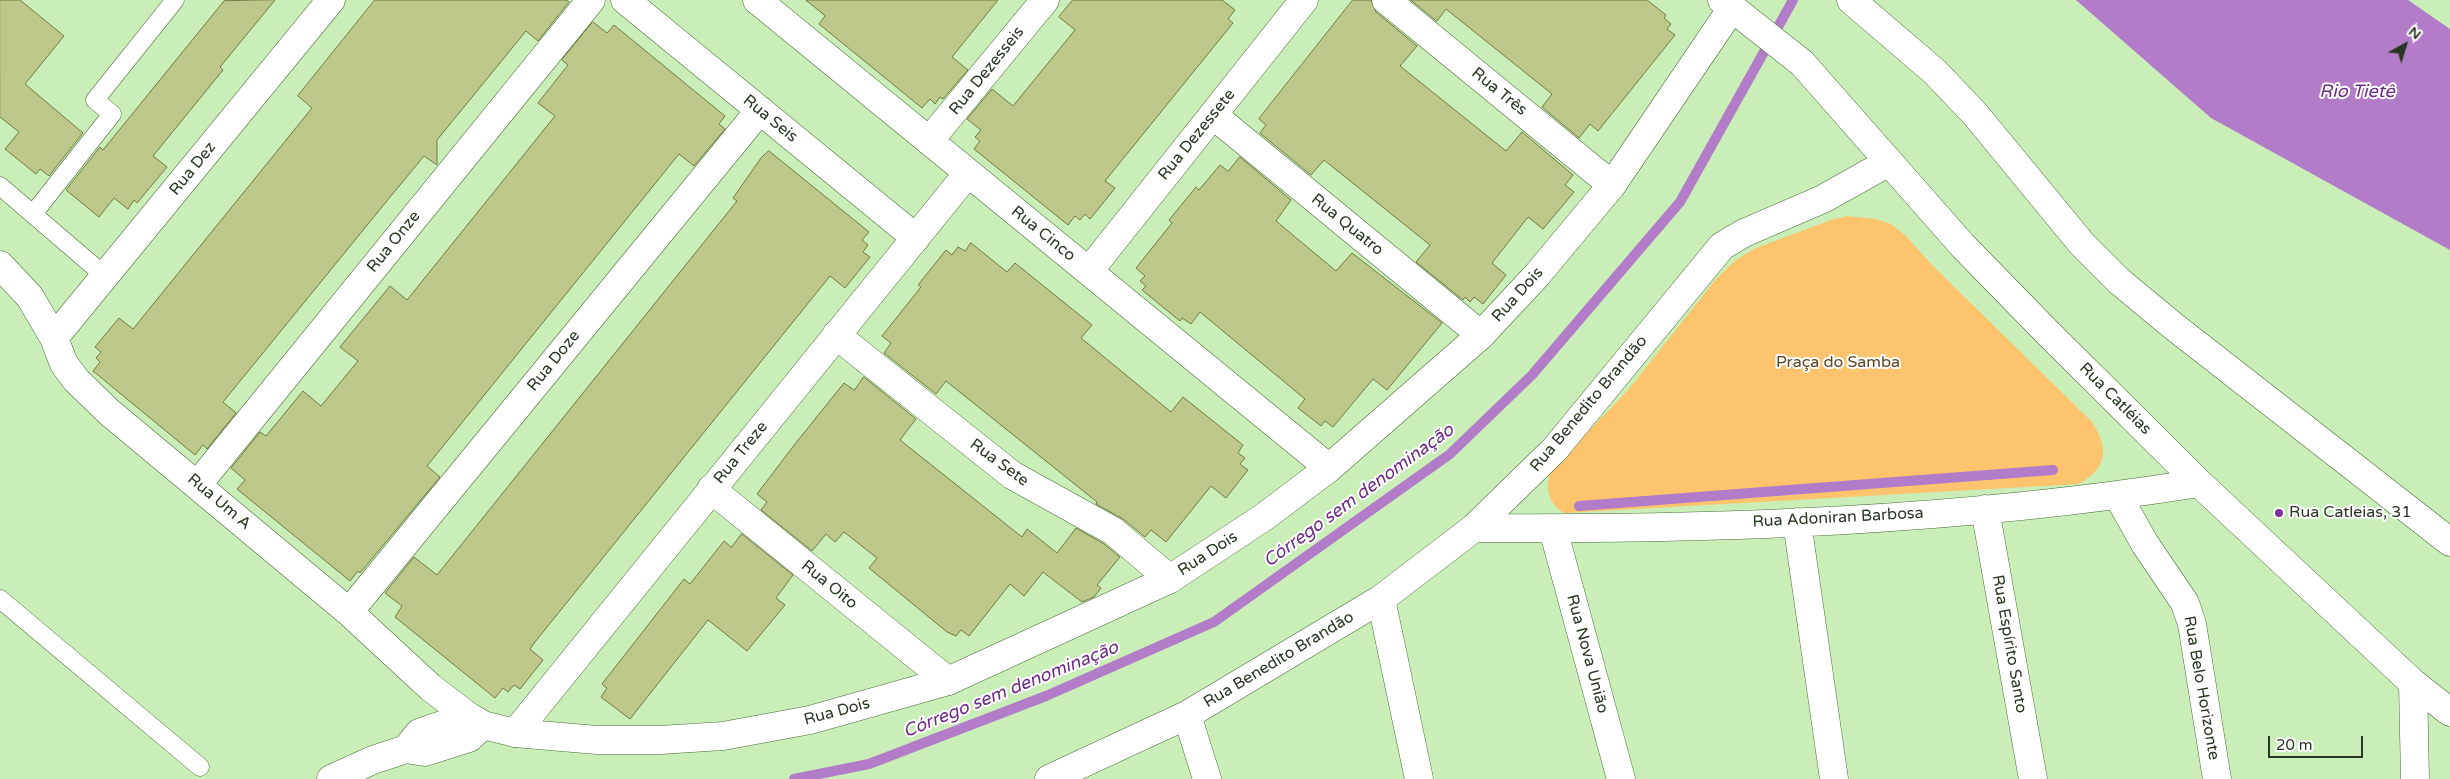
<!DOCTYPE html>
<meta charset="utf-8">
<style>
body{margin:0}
#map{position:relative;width:2450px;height:779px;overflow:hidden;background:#c9eeb7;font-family:"Varela Round",sans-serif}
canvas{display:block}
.north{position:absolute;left:2380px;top:20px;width:50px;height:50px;-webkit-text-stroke:4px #fff;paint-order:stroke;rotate:39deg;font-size:14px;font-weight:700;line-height:20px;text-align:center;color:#283721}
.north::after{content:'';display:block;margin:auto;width:18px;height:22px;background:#283721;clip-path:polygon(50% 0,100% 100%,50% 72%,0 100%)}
.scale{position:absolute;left:2268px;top:736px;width:95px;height:22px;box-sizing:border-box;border:2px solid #283721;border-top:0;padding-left:6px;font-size:15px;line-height:18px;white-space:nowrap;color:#283721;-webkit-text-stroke:4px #fff;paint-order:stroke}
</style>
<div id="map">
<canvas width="2450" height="779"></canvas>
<div class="north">N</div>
<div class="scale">20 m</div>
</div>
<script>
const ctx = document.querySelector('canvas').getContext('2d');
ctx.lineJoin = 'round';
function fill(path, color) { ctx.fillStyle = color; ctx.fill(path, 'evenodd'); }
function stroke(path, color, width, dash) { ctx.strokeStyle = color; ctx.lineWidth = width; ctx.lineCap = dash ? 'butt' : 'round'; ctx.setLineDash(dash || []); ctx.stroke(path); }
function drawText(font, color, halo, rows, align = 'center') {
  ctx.font = font + ' "Varela Round",sans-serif'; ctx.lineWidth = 4; ctx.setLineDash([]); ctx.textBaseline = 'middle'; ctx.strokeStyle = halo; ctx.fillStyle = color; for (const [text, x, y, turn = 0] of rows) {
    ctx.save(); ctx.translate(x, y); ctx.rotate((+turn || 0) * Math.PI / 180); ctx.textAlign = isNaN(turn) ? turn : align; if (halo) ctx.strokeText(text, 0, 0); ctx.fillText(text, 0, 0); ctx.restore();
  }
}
fill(new Path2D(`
 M 1848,216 L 1875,219 L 1891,224 L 1905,235 L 1934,267 L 2092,422 C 2109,449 2108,467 2079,484 L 1565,513 C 1548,506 1543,482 1553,468 L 1629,389 L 1716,279 L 1736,260 L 1756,248 L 1831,220 Z`), '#fec46d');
fill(new Path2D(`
 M 2076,0 L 2408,0 L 2450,29 L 2450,250 L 2211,118 Z`), '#b27cc8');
stroke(new Path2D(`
 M 1579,506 L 2053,470
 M 794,779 L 869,764 L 1046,696 L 1214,622 L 1450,454 L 1532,375 L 1680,202 L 1793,0`), '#b27cc8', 10);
const building = new Path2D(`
 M 0,0 L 20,0 L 64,36 L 25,84 L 83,133 L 49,176 L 40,169 L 36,174 L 5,149 L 19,132 L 0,117 Z
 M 275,0 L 220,67 L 223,70 L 153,156 L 167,167 L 137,203 L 134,200 L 128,209 L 114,198 L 99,217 L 66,190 L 100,147 L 103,150 L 224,1 Z
 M 375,0 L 566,0 L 569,2 L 538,41 L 526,31 L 437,140 L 437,165 L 424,156 L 386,202 L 223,402 L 236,413 L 207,449 L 203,445 L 195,455 L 93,371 L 100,362 L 96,358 L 101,352 L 95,347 L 119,318 L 133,329 L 312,108 L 298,96 Z
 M 806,0 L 998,0 L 952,57 L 968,70 L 943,99 L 940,97 L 935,104 L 930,99 L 922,108 L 819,24 L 825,16 Z
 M 1073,0 L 1222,0 L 1235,10 L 1228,19 L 1233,23 L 1105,181 L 1115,188 L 1108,197 L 1090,219 L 1085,214 L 1080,220 L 1075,216 L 1068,225 L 974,149 L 980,141 L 975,137 L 981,130 L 967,119 L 992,89 L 1013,106 L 1075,30 L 1059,17 Z
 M 1353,0 L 1371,0 L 1376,12 L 1417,46 L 1400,66 L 1506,151 L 1522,132 L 1573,175 L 1565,185 L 1574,192 L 1543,229 L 1528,217 L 1492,263 L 1506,275 L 1483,304 L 1474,297 L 1470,302 L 1465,297 L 1463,300 L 1416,262 L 1430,245 L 1324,160 L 1311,175 L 1260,133 L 1266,125 L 1259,119 Z
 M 1411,0 L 1647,0 L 1666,15 L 1664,18 L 1671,24 L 1667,29 L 1675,35 L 1598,131 L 1590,124 L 1579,138 L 1542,107 L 1552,94 L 1446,9 L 1437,21 Z
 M 593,22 L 607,33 L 614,25 L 725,116 L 719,124 L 725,129 L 694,166 L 679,154 L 427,466 L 440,477 L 360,573 L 358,571 L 350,581 L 237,489 L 245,480 L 231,468 L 260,432 L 266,436 L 303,391 L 321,406 L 358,361 L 340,347 L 390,286 L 407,300 L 555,116 L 538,103 L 568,65 L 562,60 Z
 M 769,151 L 869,232 L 862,240 L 868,245 L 863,252 L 870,257 L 845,288 L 830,276 L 535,642 L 530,649 L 543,660 L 520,689 L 514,685 L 508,692 L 503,688 L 495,698 L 395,617 L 402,606 L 385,593 L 414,557 L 437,575 L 737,201 L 733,198 L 761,158 Z
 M 1240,157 L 1291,200 L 1276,221 L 1336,271 L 1352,253 L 1442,323 L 1387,390 L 1373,379 L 1333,427 L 1325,421 L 1321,426 L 1298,408 L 1305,399 L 1200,312 L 1191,324 L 1182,318 L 1180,321 L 1142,290 L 1146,286 L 1140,281 L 1145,276 L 1136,268 L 1172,223 L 1169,220 L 1196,187 L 1199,190 L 1220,165 L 1228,171 Z
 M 971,243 L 1007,272 L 1015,263 L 1092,325 L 1081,338 L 1171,412 L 1183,397 L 1243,445 L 1238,453 L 1245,458 L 1240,464 L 1248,470 L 1226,498 L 1211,486 L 1166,542 L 1151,530 L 1145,537 L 1123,519 L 1096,504 L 1097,502 L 946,381 L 936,394 L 884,353 L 891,343 L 882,336 L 921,287 L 918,285 L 946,250 L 952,255 L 958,247 L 965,251 Z
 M 864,377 L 916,419 L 900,440 L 1022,537 L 1027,529 L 1057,553 L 1076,528 L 1104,544 L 1120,557 L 1097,585 L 1101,588 L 1094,597 L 1082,602 L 1043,572 L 1024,596 L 1010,584 L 969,636 L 961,630 L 956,636 L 947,632 L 869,568 L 877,558 L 844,532 L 835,542 L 826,534 L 812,551 L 761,510 L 767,502 L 757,494 L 795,444 L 844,383 L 854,390 Z
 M 742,534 L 793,575 L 776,598 L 785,605 L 747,651 L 708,620 L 630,719 L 601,697 L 607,688 L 602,684 L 684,579 L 690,584 L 724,541 L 731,547 Z`);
fill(building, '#bdc789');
stroke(building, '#727a3f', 1);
const lane = new Path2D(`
 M 0,186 L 105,276
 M 33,214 L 112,114 L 95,100 L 175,0
 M 0,599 L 200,767`);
const street = new Path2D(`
 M 625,0 L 916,238
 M 757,0 L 1329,468
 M 1386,0 L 1612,185
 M 1213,115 L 1481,335
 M 929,141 L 1045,0
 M 0,265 L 30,297 L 54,338 L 64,364 L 76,380 L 109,412 L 349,612 L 430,687 L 468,716
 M 1089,271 L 1304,0
 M 836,335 L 1012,475 L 1113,531 L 1170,579
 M 54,338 L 331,0
 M 198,484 L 591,0
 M 711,489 L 948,681
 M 2118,496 L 2145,544 L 2185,603 L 2192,624 L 2217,779
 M 1985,509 L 2033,779
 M 1797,522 L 1834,779
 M 1474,528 C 1716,530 1961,521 2199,483
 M 1553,529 L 1621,779
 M 1381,599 L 1419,779
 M 349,612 L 760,110
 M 2413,683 L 2415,779
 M 1187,715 L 1207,779
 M 515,733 L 968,173
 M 1049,779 L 1187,715 L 1381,599 L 1474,528 L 1555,449 L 1722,246 L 1744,233 L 1823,199 L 1889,162`);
const secondary = new Path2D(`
 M 1722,0 L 1802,63 L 1963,246 L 2046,331 L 2199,483 L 2413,683 L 2450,712
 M 1851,0 L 1935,72 L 1975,114 L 2082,244 L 2119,281 L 2172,325 L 2450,542
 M 406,749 L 419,733 L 468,716 L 483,725 L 515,733 L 597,740 L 660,740 L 723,736 L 810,720 L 948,681 L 1170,579 L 1264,517 L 1329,468 L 1481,335 L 1537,275 L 1612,185 L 1732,8
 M 331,779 L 373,760 L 406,749 L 425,752 L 469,738 L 483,725`);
stroke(lane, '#4b6b3a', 19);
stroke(street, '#4b6b3a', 29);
stroke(secondary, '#4b6b3a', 29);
stroke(lane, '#fff', 18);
stroke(street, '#fff', 28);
stroke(secondary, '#fff', 28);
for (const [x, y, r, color] of [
 [2279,513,5,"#812f9e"]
]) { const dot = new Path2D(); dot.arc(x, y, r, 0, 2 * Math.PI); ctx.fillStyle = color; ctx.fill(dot); stroke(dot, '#fff', 2); }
drawText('16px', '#283721', '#fff', [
 ["Rua Dezesseis",987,71,-51],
 ["Rua Três",1499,92,39],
 ["Rua Seis",770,119,39],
 ["Rua Dezessete",1197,135,-51],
 ["Rua Dez",193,169,-51],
 ["Rua Quatro",1347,225,39],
 ["Rua Cinco",1043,234,39],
 ["Rua Onze",394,242,-51],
 ["Rua Dois",1518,295,-48],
 ["Rua Doze",554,361,-51],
 ["Rua Catléias",2115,399,45],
 ["Rua Benedito Brandão",1589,404,-50],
 ["Rua Treze",741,453,-51],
 ["Rua Sete",999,463,36],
 ["Rua Um A",219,502,40],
 ["Rua Adoniran Barbosa",1838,518,-3],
 ["Rua Dois",1208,554,-33],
 ["Rua Oito",829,585,39],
 ["Rua Espírito Santo",2009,644,80],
 ["Rua Nova União",1587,654,75],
 ["Rua Benedito Brandão",1279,660,-31],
 ["Rua Belo Horizonte",2201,688,80],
 ["Rua Dois",837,712,-15]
]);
drawText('16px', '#5d4420', '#fff', [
 ["Praça do Samba",1838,363]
]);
drawText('16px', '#283721', '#fff', [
 ["Rua Catleias, 31",2289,513]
], 'left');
drawText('italic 18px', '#6d2985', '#fff', [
 ["Rio Tietê",2357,92],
 ["Córrego sem denominação",1359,496,-36],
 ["Córrego sem denominação",1011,690,-22]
]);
</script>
